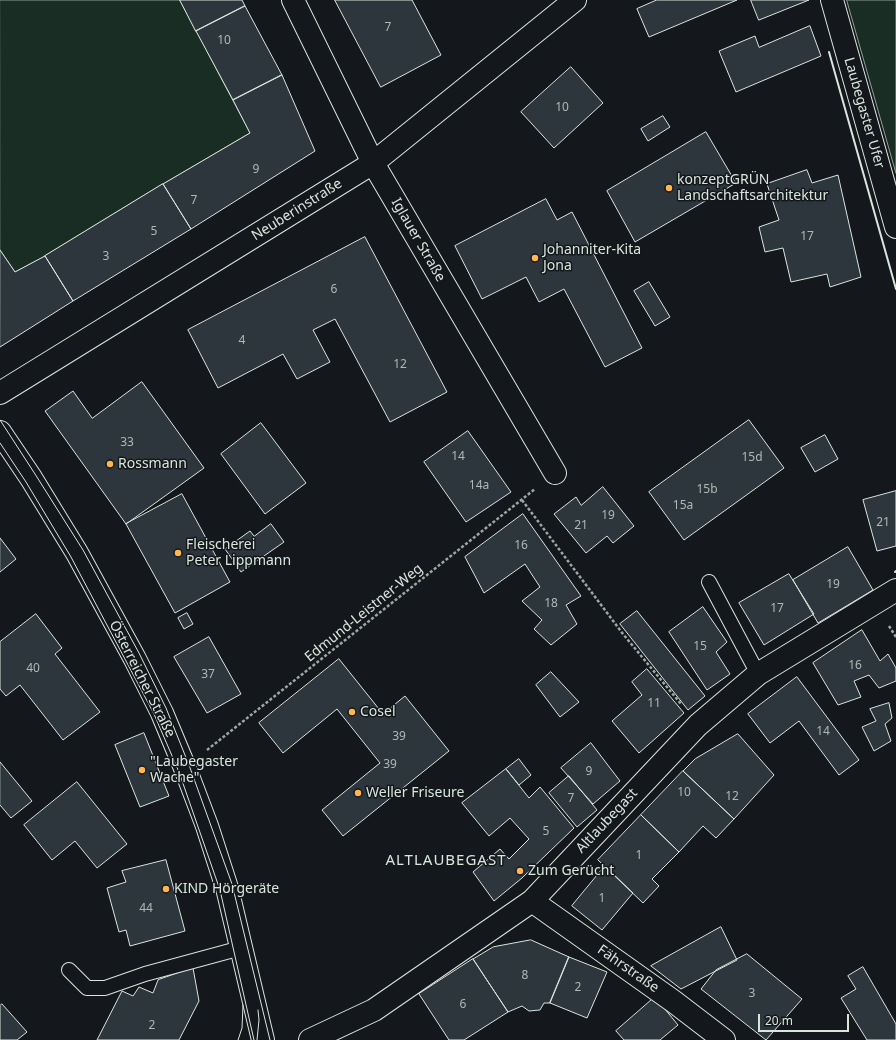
<!DOCTYPE html>
<meta charset="utf-8">
<style>
body{margin:0}
#map{position:relative;width:896px;height:1040px;overflow:hidden;background:#14181c;font-family:"Noto Sans",sans-serif}
canvas{display:block}
.scale{position:absolute;left:758px;top:1014px;width:91px;height:18px;box-sizing:border-box;border:2px solid #d8e6dc;border-top:0;padding-left:5px;font-size:12px;line-height:14px;white-space:nowrap;color:#d8e6dc;-webkit-text-stroke:3px #14181c;paint-order:stroke}
</style>
<div id="map">
<canvas width="896" height="1040"></canvas>
<div class="scale">20 m</div>
</div>
<script>
const ctx = document.querySelector('canvas').getContext('2d');
ctx.lineJoin = 'round';
function fill(path, color) { ctx.fillStyle = color; ctx.fill(path, 'evenodd'); }
function stroke(path, color, width, dash) { ctx.strokeStyle = color; ctx.lineWidth = width; ctx.lineCap = dash ? 'butt' : 'round'; ctx.setLineDash(dash || []); ctx.stroke(path); }
function drawText(font, color, halo, rows, align = 'center') {
  ctx.font = font + ' "Noto Sans",sans-serif'; ctx.lineWidth = 3; ctx.setLineDash([]); ctx.textBaseline = 'middle'; ctx.strokeStyle = halo; ctx.fillStyle = color; for (const [text, x, y, turn = 0] of rows) {
    ctx.save(); ctx.translate(x, y); ctx.rotate((+turn || 0) * Math.PI / 180); ctx.textAlign = isNaN(turn) ? turn : align; if (halo) ctx.strokeText(text, 0, 0); ctx.fillText(text, 0, 0); ctx.restore();
  }
}
const green = new Path2D(`
 M 0,0 L 180,0 L 250,133 L 163,184 L 45,256 L 15,272 L 0,250 Z
 M 847,0 L 896,0 L 896,173 Z`);
fill(green, '#1a2d24');
stroke(green, '#939e99', 1);
const building = new Path2D(`
 M 180,0 L 242,0 L 245,6 L 196,31 Z
 M 335,0 L 412,0 L 441,55 L 381,87 Z
 M 657,0 L 737,0 L 649,37 L 637,9 Z
 M 751,0 L 809,0 L 759,20 Z
 M 245,6 L 282,75 L 233,100 L 196,31 Z
 M 810,26 L 821,56 L 736,92 L 719,51 L 755,36 L 759,47 Z
 M 571,67 L 603,103 L 554,148 L 521,112 Z
 M 282,75 L 315,151 L 191,229 L 163,184 L 250,133 L 233,100 Z
 M 663,116 L 670,127 L 648,141 L 641,129 Z
 M 706,132 L 736,183 L 635,242 L 607,191 Z
 M 807,170 L 812,183 L 838,175 L 861,277 L 830,287 L 827,274 L 791,282 L 783,248 L 765,252 L 759,227 L 779,220 L 767,184 Z
 M 163,184 L 191,229 L 73,301 L 45,256 Z
 M 546,199 L 557,220 L 572,212 L 642,348 L 605,367 L 564,289 L 539,302 L 526,277 L 482,299 L 455,246 Z
 M 365,237 L 447,392 L 390,422 L 335,319 L 313,330 L 330,362 L 297,379 L 283,354 L 218,388 L 188,330 Z
 M 0,250 L 15,272 L 45,256 L 73,301 L 0,347 Z
 M 649,282 L 670,317 L 655,326 L 634,291 Z
 M 142,382 L 204,468 L 126,524 L 45,411 L 73,391 L 92,418 Z
 M 749,420 L 784,468 L 684,540 L 649,492 Z
 M 261,423 L 306,483 L 265,514 L 221,454 Z
 M 468,431 L 511,492 L 466,522 L 424,462 Z
 M 825,435 L 838,459 L 815,472 L 801,448 Z
 M 603,487 L 634,526 L 613,543 L 607,536 L 586,553 L 554,514 L 576,497 L 581,505 Z
 M 896,491 L 896,546 L 877,551 L 863,500 Z
 M 182,494 L 230,582 L 175,613 L 126,524 Z
 M 523,514 L 581,596 L 566,605 L 577,624 L 551,645 L 534,629 L 542,620 L 522,601 L 540,587 L 525,564 L 484,593 L 465,557 Z
 M 271,524 L 284,542 L 241,572 L 225,549 L 250,531 L 254,536 Z
 M 0,538 L 16,559 L 0,572 Z
 M 848,547 L 873,590 L 818,623 L 793,580 Z
 M 789,574 L 814,614 L 764,645 L 739,603 Z
 M 703,607 L 727,642 L 716,652 L 730,674 L 707,690 L 669,632 Z
 M 637,611 L 705,696 L 688,710 L 620,624 Z
 M 187,613 L 193,624 L 184,629 L 178,618 Z
 M 36,614 L 62,648 L 55,654 L 100,712 L 63,740 L 20,685 L 6,696 L 0,689 L 0,642 Z
 M 862,630 L 880,661 L 888,654 L 896,668 L 896,681 L 879,688 L 869,675 L 854,681 L 861,697 L 838,705 L 813,663 Z
 M 209,637 L 241,694 L 207,713 L 174,657 Z
 M 339,659 L 383,714 L 405,696 L 449,751 L 343,836 L 322,810 L 380,763 L 337,709 L 283,753 L 259,723 Z
 M 647,669 L 684,713 L 639,753 L 612,721 L 642,695 L 632,682 Z
 M 551,672 L 579,702 L 560,717 L 536,685 Z
 M 797,677 L 859,760 L 839,775 L 799,721 L 770,743 L 748,714 Z
 M 889,703 L 892,718 L 885,724 L 891,741 L 874,751 L 862,727 L 876,721 L 870,709 Z
 M 144,733 L 169,796 L 140,807 L 115,745 Z
 M 738,734 L 774,775 L 734,819 L 683,771 L 695,759 Z
 M 591,743 L 620,781 L 593,804 L 561,768 Z
 M 519,759 L 531,775 L 519,785 L 506,769 Z
 M 0,762 L 32,801 L 11,818 L 0,805 Z
 M 506,769 L 529,798 L 540,787 L 574,828 L 522,878 L 494,901 L 473,872 L 500,849 L 509,859 L 529,839 L 510,818 L 489,836 L 462,803 Z
 M 683,771 L 734,819 L 716,838 L 703,826 L 679,852 L 641,815 Z
 M 569,776 L 597,810 L 577,827 L 549,793 Z
 M 77,782 L 127,844 L 97,868 L 75,841 L 52,860 L 24,825 Z
 M 641,815 L 679,852 L 652,879 L 659,886 L 643,903 L 598,860 Z
 M 166,860 L 185,931 L 130,946 L 126,930 L 119,932 L 107,888 L 126,882 L 122,871 Z
 M 605,866 L 633,893 L 602,930 L 572,906 Z
 M 721,927 L 737,960 L 681,989 L 651,966 Z
 M 531,940 L 569,957 L 550,1003 L 544,1003 L 540,1010 L 529,1011 L 522,1006 L 508,1012 L 473,959 L 493,947 Z
 M 747,954 L 802,999 L 766,1040 L 701,989 L 716,970 Z
 M 569,957 L 607,972 L 587,1018 L 550,1003 Z
 M 473,959 L 508,1012 L 464,1040 L 449,1040 L 419,994 Z
 M 863,967 L 896,1024 L 896,1040 L 867,1040 L 841,998 L 856,989 L 848,976 Z
 M 193,968 L 199,1001 L 179,1040 L 97,1040 L 122,991 L 133,996 L 139,987 L 153,993 L 158,980 Z
 M 655,997 L 678,1025 L 660,1040 L 624,1040 L 616,1031 Z
 M 2,1004 L 27,1032 L 17,1040 L 0,1040 L 0,1006 Z`);
fill(building, '#2c363c');
stroke(building, '#d8e6dc', 1);
const service = new Path2D(`
 M 709,582 L 758,674
 M 69,970 L 87,988 L 105,988 L 145,974 L 241,948`);
const minor = new Path2D(`
 M 293,0 L 373,163 L 555,473
 M 832,0 L 896,227
 M 0,393 L 373,163 L 575,0
 M 532,901 L 673,1001 L 724,1040
 M 310,1040 L 374,1010 L 532,901 L 698,725 L 758,674 L 896,590`);
const secondary = new Path2D(`
 M 0,432 L 31,478 L 77,553 L 135,659 L 162,713 L 185,768 L 207,826 L 227,888 L 263,1040`);
stroke(service, '#d8e6dc', 16);
stroke(minor, '#d8e6dc', 24);
stroke(secondary, '#d8e6dc', 24);
stroke(new Path2D(`
 M 522,500 L 623,634 L 681,704
 M 889,626 L 896,637
 M 207,750 L 535,489`), '#9da8a2', 2.5, [3, 2]);
stroke(service, '#14181c', 14);
stroke(minor, '#14181c', 22);
stroke(secondary, '#14181c', 22);
stroke(new Path2D(`
 M 0,420 L 35,474 L 83,550 L 139,653 L 166,708 L 189,765 L 232,884 L 270,1040
 M 0,443 L 26,482 L 71,557 L 154,714 L 179,772 L 220,890 L 254,1040
 M 238,1040 L 242,1028 L 243,1005
 M 257,1040 L 259,1020 L 258,1010`), '#d8e6dc', 1);
stroke(new Path2D(`
 M 829,52 L 896,289
 M 895,572 L 896,571`), '#d8e6dc', 2);
for (const [x, y, r, color] of [
 [669,188,4,"#ffb74d"],
 [535,258,4,"#ffb74d"],
 [110,464,4,"#ffb74d"],
 [178,553,4,"#ffb74d"],
 [352,712,4,"#ffb74d"],
 [142,770,4,"#ffb74d"],
 [358,793,4,"#ffb74d"],
 [520,871,4,"#ffb74d"],
 [166,889,4,"#ffb74d"]
]) { const dot = new Path2D(); dot.arc(x, y, r, 0, 2 * Math.PI); ctx.fillStyle = color; ctx.fill(dot); stroke(dot, '#14181c', 1.5); }
drawText('12px', '#adbab4', null, [
 ["7",388,28],
 ["10",224,41],
 ["10",562,108],
 ["9",256,170],
 ["7",194,201],
 ["5",154,232],
 ["17",807,237],
 ["3",106,257],
 ["6",334,290],
 ["4",242,341],
 ["12",400,365],
 ["33",127,443],
 ["14",458,457],
 ["15d",752,458],
 ["14a",479,486],
 ["15b",707,490],
 ["15a",683,506],
 ["19",608,516],
 ["21",883,523],
 ["21",581,526],
 ["16",521,546],
 ["19",833,585],
 ["18",551,604],
 ["17",777,609],
 ["15",700,647],
 ["16",855,666],
 ["40",33,669],
 ["37",208,675],
 ["11",654,704],
 ["14",823,732],
 ["39",399,737],
 ["39",390,765],
 ["9",589,772],
 ["10",684,793],
 ["12",732,797],
 ["7",571,799],
 ["5",546,832],
 ["1",639,856],
 ["1",602,899],
 ["44",146,909],
 ["8",525,976],
 ["2",578,988],
 ["3",752,994],
 ["6",463,1005],
 ["2",152,1026]
]);
drawText('14px', '#d8e6dc', '#14181c', [
 ["Laubegaster Ufer",864,113,74],
 ["Neuberinstraße",297,210,-32],
 ["Iglauer Straße",418,240,60],
 ["Edmund-Leistner-Weg",364,613,-39],
 ["Österreicher Straße",142,679,63],
 ["Altlaubegast",607,821,-47],
 ["Fährstraße",628,969,35]
]);
drawText('14px', '#d8e6dc', '#14181c', [
 ["konzeptGRÜN",677,180],
 ["Landschaftsarchitektur",677,196],
 ["Johanniter-Kita",543,250],
 ["Jona",543,266],
 ["Rossmann",118,464],
 ["Fleischerei",186,545],
 ["Peter Lippmann",186,561],
 ["Cosel",360,712],
 ["\"Laubegaster",150,762],
 ["Wache\"",150,778],
 ["Weller Friseure",366,793],
 ["Zum Gerücht",528,871],
 ["KIND Hörgeräte",174,889]
], 'left');
ctx.letterSpacing = '1px';
drawText('15px', '#d8e6dc', '#14181c', [
 ["ALTLAUBEGAST",446,861]
]);
ctx.letterSpacing = '0px';
</script>
